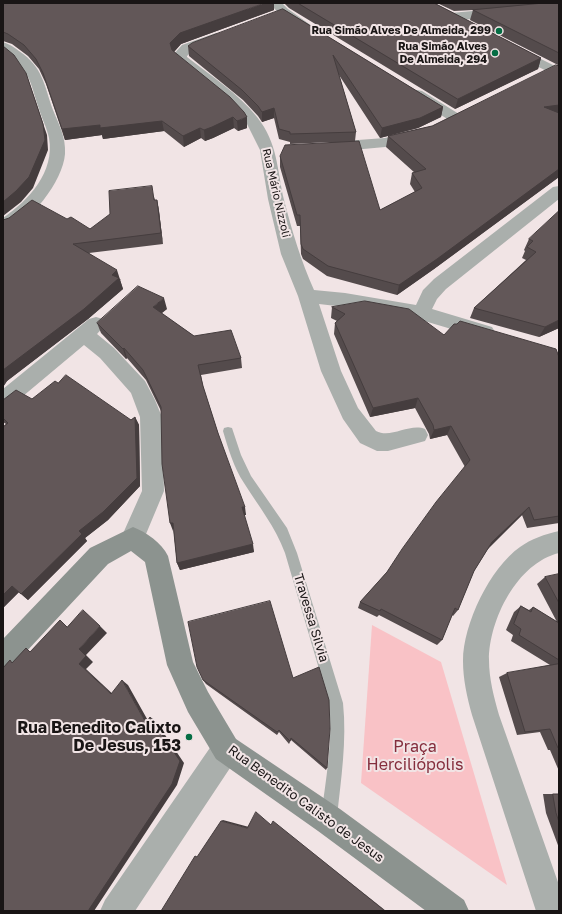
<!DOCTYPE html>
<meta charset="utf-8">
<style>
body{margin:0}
#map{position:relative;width:562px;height:914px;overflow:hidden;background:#f1e4e5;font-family:"Golos Text",sans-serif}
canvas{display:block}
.frame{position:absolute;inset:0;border:4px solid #191515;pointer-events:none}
</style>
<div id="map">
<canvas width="562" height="914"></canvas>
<div class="frame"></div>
</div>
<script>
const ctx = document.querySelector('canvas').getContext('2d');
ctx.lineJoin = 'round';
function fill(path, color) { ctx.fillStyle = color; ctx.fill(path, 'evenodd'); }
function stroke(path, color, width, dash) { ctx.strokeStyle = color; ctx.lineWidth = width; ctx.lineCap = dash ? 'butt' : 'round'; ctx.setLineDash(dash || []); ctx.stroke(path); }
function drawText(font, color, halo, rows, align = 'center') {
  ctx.font = font + ' "Golos Text",sans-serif'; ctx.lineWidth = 4; ctx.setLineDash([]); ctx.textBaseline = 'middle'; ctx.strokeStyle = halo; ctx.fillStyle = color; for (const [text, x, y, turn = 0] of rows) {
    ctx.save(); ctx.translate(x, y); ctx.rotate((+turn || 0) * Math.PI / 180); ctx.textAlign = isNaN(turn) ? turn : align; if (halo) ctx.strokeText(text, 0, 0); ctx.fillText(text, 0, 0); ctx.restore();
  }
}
fill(new Path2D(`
 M 372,625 L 441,662 L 507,885 L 361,783 Z`), '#f9c2c6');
fill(new Path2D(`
 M 228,427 L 232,428 L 241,455 L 251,476 L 287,528 L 297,553 L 343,703 C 347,741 341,779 337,817 L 334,822 L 329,825 L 324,822 L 321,817 C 326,779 333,741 329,703 L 285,553 C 275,526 259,507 244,483 C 234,468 228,448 223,431 L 224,428 Z`), '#aaafac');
fill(new Path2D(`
 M 270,3 L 282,3 L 288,9 L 312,26 L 310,29 C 298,32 277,13 270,3 Z
 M 559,3 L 559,10 L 451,21 L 447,20 L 445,17 L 447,14 L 451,13 Z
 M 216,33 L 220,34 L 222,37 L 220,40 L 192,51 L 187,56 L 187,57 C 211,76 238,93 257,117 C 278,143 277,170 284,200 C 292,231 301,261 314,290 L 345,293 L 416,305 L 423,290 L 434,279 L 553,187 L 559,186 L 559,199 L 446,289 L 437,299 L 432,309 L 492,327 L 495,332 L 492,337 L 485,339 L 421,320 L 345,307 L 319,304 L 341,371 L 358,408 L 376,431 C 391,439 409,423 425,429 L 428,435 L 425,441 L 388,451 L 377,451 L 360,443 L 343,419 L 321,371 L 298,296 L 281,254 L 268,199 L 260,150 L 246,122 L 232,107 L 174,59 L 173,55 L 182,45 Z
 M 3,42 C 9,44 14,47 19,51 C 43,67 44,85 53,110 C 59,125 66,137 65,154 C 63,181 30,224 3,232 L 3,218 C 29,200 55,172 49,138 C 47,128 42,119 39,109 C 29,79 31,71 3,52 Z
 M 513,45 L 559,68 L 559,77 L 508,52 L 507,49 L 508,46 Z
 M 417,90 L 422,91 L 459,114 L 461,117 L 459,120 L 454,121 L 449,120 L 412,97 L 410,94 L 412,91 Z
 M 416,131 L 421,132 L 423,135 L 421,138 L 385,147 L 331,152 L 326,150 L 323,147 L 326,144 L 331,142 L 385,138 Z
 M 96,317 L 103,319 L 106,324 L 97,334 L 114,348 L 145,381 L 155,400 L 162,417 L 164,491 L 141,546 L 133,549 L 125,546 L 121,538 L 142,491 L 140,417 L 131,393 L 100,358 L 84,345 L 10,407 L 3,409 L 3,389 L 89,319 Z
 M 559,531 L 559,553 C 517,563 489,620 489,660 C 489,679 494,697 499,715 L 559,885 L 559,911 L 536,911 L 472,715 C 467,697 463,679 463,661 C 463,624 490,568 520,547 C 531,539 545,534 559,531 Z
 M 226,735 L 236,739 L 240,749 L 236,759 L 135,911 L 100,911 L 105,900 L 216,739 Z`), '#aaafac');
fill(new Path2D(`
 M 133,527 C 146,532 162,543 168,556 L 193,662 L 208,692 L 236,739 L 340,809 L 464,900 L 469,911 L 426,911 L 318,831 L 216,759 L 188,712 L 167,665 L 145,562 L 131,551 L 108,564 L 12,667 L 3,671 L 3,639 L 90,548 Z`), '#8c938f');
fill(new Path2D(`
 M 3,3 L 274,10 L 181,44 L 174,52 L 247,128 L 238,131 L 234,128 L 213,138 L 205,141 L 201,138 L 184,147 L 164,131 L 103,139 L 102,135 L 65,140 L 46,84 L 39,69 L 28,56 L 12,44 L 3,41 Z
 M 284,3 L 434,3 L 541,58 L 538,69 L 455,109 L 289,8 Z
 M 437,3 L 559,3 L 559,66 L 558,65 L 470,20 L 473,10 L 454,11 Z
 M 283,9 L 443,107 L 441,117 L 418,128 L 380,138 L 339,75 L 356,132 L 355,141 L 380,210 L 415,192 L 410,184 L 412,173 L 415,173 L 386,147 L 388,136 L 432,126 L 559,66 L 559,177 L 434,269 L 397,295 L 327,276 L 303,259 L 301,254 L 300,226 L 297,226 L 280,167 L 280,156 L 331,142 L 290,144 L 290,142 L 279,139 L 274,118 L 262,122 L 258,116 L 243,100 L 189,56 L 188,46 Z
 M 154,197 L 155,200 L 157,200 L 159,211 L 163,244 L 89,253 L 121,280 L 120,280 L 123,289 L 88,319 L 7,381 L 3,387 L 3,220 L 67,219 L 90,229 Z
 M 559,211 L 559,328 L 539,337 L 470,318 L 474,308 L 526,260 L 522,258 L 525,251 L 524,250 L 529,239 Z
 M 332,307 L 444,335 L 559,357 L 559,523 L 527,528 L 522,515 L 489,547 L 474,571 L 458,610 L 453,616 L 452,615 L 442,640 L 437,645 L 379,615 L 377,617 L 358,608 L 360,602 L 387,572 L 465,467 L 447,435 L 430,439 L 429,434 L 415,408 L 370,417 L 334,334 L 335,323 L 337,321 L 331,318 Z
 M 167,309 L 161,313 L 194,336 L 241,358 L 242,368 L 201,375 L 203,386 L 218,433 L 246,515 L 244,515 L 254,552 L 180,570 L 177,563 L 161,411 L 146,380 L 127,358 L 126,359 L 101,333 L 97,323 Z
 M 58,383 L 131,420 L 135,417 L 139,425 L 140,486 L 108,520 L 85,538 L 87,541 L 28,600 L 19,592 L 3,608 L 3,427 L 6,424 L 3,422 L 3,400 L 32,399 Z
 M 559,574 L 559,771 L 550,750 L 548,750 L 540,732 L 517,735 L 499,677 L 507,673 L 550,665 L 511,641 L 513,635 L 506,630 L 514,612 L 521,606 L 529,610 L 533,607 L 557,622 L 537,584 L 545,577 Z
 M 293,678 L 327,768 L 326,770 L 291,740 L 289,744 L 279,732 L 277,735 L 206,684 L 203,680 Z
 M 543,794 L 559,794 L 559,848 L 546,813 Z`), '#544b4c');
fill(new Path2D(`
 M 265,3 L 274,3 L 274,10 L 181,44 L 172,54 L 170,43 L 180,33 Z
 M 541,58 L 538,69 L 455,109 L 458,99 Z
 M 26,73 L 47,135 L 48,150 L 33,188 L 21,202 L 3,216 L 3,202 Z
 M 559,105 L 559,116 L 544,107 Z
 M 443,107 L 441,117 L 418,128 L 380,138 L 382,128 Z
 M 274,108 L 274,118 L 262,122 L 262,112 Z
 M 233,117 L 234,128 L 213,138 L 205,141 L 204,130 Z
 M 247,117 L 247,128 L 238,131 L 237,121 Z
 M 162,121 L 164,131 L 103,139 L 102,135 L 65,140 L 62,129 L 100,125 Z
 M 200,128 L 201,138 L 184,147 L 183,136 Z
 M 559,169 L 559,177 L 434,269 L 397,295 L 399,285 Z
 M 157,200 L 159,211 L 163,244 L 161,233 Z
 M 117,270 L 123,289 L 88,319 L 7,381 L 3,387 L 3,370 Z
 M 164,298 L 167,309 L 156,318 L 153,307 Z
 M 559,320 L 559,328 L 539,337 L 545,327 Z
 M 124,348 L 127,358 L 126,359 L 123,349 Z
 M 418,398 L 415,408 L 370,417 L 373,408 Z
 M 135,417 L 139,425 L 140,486 L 108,520 L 85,538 L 87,541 L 28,600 L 21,594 L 79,531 Z
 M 451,426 L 447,435 L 430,439 L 434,430 Z
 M 242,507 L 245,507 L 246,515 L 243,515 Z
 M 529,507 L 522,515 L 487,550 L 492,542 Z
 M 170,523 L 173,523 L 173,531 Z
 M 253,544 L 254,552 L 180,570 L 177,563 Z
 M 12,586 L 19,592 L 3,608 L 3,595 Z
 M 100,626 L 107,633 L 86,655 L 93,662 L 86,669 L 117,698 L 111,694 L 79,664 L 79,649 Z
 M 122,680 L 128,685 L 151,726 L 146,723 Z
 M 150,717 L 155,720 L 184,763 L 177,785 L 94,911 L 88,911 Z
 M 223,820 L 249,827 L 247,828 L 221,821 Z
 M 273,821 L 386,911 L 385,911 Z`), '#453d3e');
const building = new Path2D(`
 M 3,3 L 265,3 L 180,33 L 170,43 L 172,50 L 230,97 L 244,112 L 247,117 L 237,121 L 233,117 L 212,127 L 204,130 L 200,128 L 183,136 L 162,121 L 100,128 L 100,125 L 62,129 L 43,73 L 36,59 L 24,45 L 8,34 L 3,32 Z
 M 298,3 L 434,3 L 541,58 L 458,99 Z
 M 544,3 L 559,3 L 559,53 L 473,10 Z
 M 283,9 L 443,107 L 420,118 L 382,128 L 333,55 L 356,132 L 290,134 L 290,132 L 279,129 L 274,108 L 262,112 L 258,106 L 242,90 L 188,46 L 192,43 Z
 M 3,46 L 14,55 L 26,73 L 43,124 L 45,140 L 29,177 L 16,191 L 3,202 Z
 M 556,65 L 559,66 L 559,105 L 544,107 L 559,113 L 559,169 L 437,259 L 399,285 L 328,266 L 303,249 L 301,244 L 300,215 L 297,215 L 280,156 L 285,145 L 359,141 L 380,210 L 422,188 L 412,173 L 426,169 L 388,136 L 432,126 Z
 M 152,186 L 154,200 L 157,200 L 161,233 L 73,244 L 117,270 L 112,275 L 119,278 L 84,309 L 3,370 L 3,220 L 9,218 L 32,200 L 67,219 L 71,217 L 90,229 L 110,214 L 109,191 Z
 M 559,211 L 559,320 L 545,327 L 474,308 L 536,252 L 527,247 L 533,241 L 529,239 Z
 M 138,286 L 164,298 L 153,307 L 194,336 L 231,330 L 241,358 L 198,365 L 203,386 L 218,433 L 245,507 L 242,507 L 253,544 L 177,563 L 173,523 L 170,523 L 162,464 L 161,407 L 143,370 L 124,348 L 123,349 L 97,323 Z
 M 365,301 L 409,309 L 444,335 L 454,324 L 457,324 L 460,321 L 556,349 L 559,357 L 559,516 L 534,520 L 529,507 L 492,542 L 474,571 L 458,610 L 455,608 L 442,640 L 381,609 L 380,611 L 360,602 L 387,572 L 402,549 L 436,502 L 470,460 L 451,426 L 434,430 L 433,425 L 418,398 L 373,408 L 335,323 L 345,314 L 332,307 Z
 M 66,375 L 131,420 L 135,417 L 137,478 L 103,512 L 79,531 L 82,534 L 21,594 L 12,586 L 3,595 L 3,427 L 8,423 L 3,418 L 3,400 L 16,390 L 32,399 L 55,381 L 58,383 Z
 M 559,574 L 559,603 L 545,577 Z
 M 270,601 L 293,678 L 319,667 L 329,700 L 330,729 L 327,768 L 291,738 L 290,741 L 279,730 L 277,732 L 203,680 L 197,667 L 188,622 Z
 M 521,606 L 531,612 L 533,607 L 559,623 L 559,660 L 519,635 L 521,629 L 514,624 Z
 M 83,610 L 100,626 L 79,649 L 86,656 L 79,664 L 111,694 L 122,680 L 146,723 L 150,717 L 180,761 L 172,784 L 88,911 L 3,911 L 3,668 L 10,660 L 12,663 L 26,648 L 30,652 L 60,620 L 67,627 Z
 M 559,664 L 559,748 L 558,748 L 550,729 L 525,732 L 507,673 Z
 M 553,794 L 559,794 L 559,822 L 556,813 Z
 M 256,812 L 271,825 L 273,821 L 385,911 L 161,911 L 195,856 L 197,857 L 221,821 L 247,828 Z`);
fill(building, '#625758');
stroke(building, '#453d3e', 1);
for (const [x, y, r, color] of [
 [499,31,4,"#056d44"],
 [495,53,4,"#056d44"],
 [189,737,4,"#056d44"]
]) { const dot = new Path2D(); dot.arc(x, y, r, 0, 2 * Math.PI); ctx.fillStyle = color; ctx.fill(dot); stroke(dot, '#f1e4e5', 1.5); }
drawText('bold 11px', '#191515', '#f1e4e5', [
 ["Rua Simão Alves De Almeida, 299",491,31],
 ["Rua Simão Alves",487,47],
 ["De Almeida, 294",487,60]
], 'right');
drawText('11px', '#191515', '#f1e4e5', [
 ["Rua Mário Nizzoli",276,193,77]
]);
drawText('13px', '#191515', '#f1e4e5', [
 ["Travessa Silvia",311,618,73],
 ["Rua Benedito Calisto de Jesus",306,804,36]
]);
drawText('bold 16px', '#191515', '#f1e4e5', [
 ["Rua Benedito Calixto",181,728],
 ["De Jesus, 153",181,746]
], 'right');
drawText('16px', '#852e3d', '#f1e4e5', [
 ["Praça",415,747],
 ["Herciliópolis",415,765]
]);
</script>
